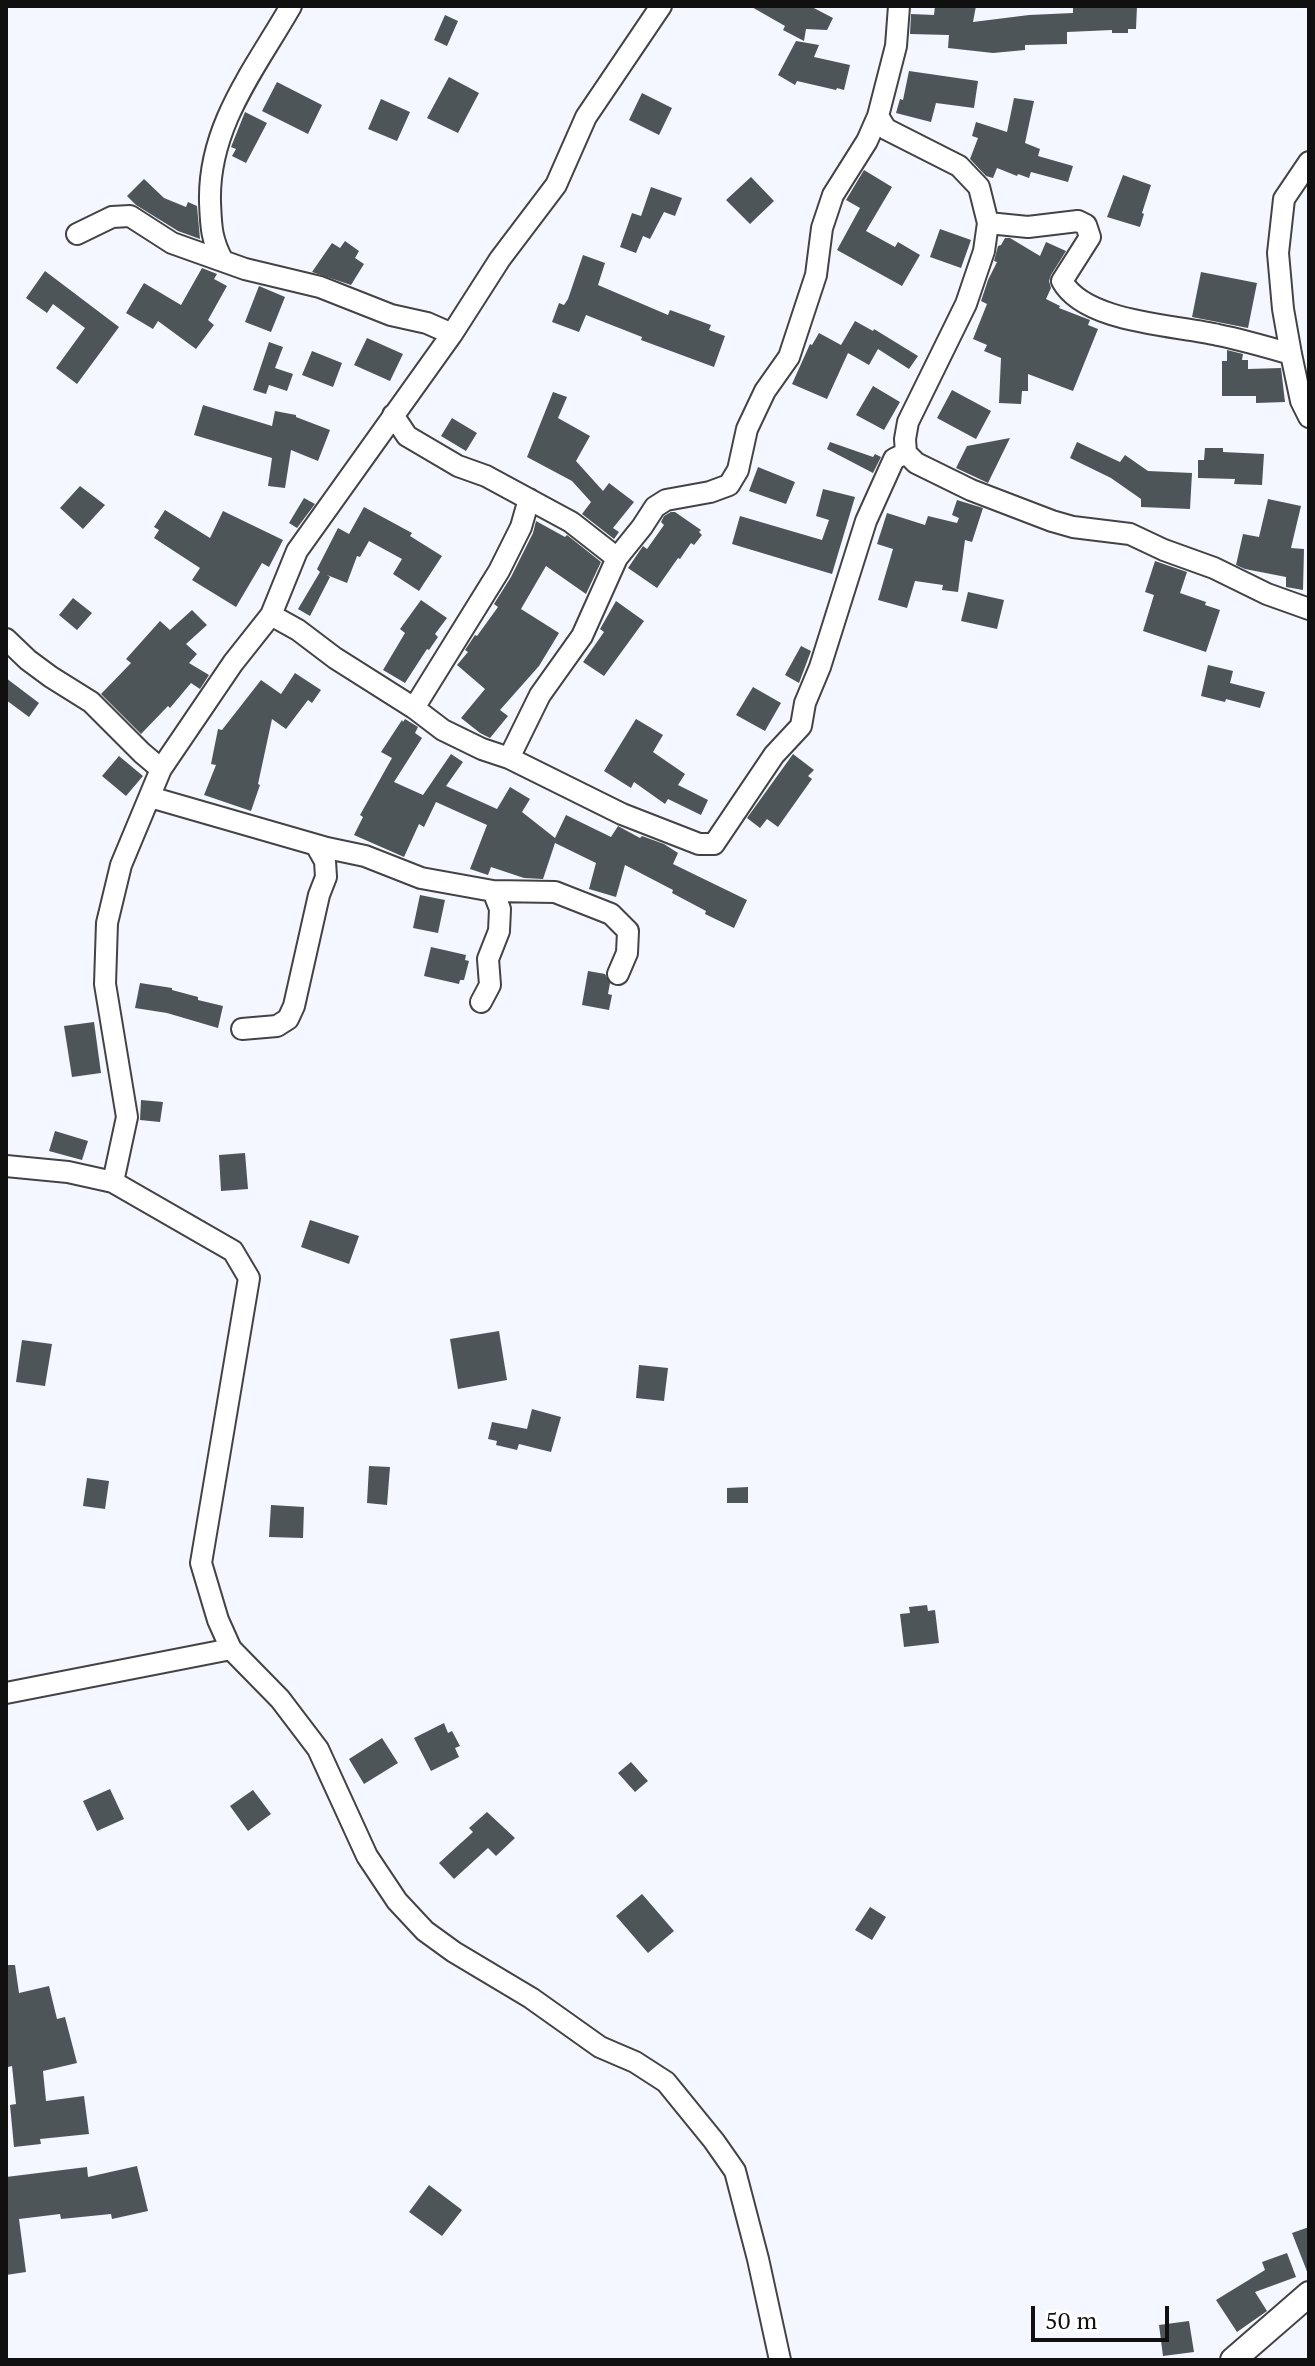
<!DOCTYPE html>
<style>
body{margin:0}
#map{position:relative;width:1315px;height:2366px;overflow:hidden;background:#f4f7ff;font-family:"PT Serif",serif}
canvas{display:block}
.frame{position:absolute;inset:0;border:8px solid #101010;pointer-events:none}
.scale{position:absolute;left:1031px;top:2306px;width:138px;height:36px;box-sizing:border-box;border:4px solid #101010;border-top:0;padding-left:10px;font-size:24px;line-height:28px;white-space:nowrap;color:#101010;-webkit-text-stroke:6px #fff;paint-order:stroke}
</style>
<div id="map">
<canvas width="1315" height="2366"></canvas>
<div class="frame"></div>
<div class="scale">50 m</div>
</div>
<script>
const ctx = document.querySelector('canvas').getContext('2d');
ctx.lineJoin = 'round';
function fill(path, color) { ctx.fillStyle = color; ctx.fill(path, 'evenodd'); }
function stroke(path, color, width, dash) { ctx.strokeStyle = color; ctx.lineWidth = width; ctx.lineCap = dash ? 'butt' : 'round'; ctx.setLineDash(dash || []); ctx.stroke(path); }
fill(new Path2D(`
 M 750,6 L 810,6 L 833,18 L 827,30 L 806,29 L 804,41 L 783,30 L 785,26 Z
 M 935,6 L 976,6 L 973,22 L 1029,15 L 1073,13 L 1073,7 L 1137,6 L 1136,29 L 1128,29 L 1128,33 L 1112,33 L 1112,30 L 1067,32 L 1067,44 L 1025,45 L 1025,50 L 993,53 L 948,48 L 949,35 L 910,34 L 911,14 L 934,15 Z
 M 445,15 L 458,21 L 447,46 L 434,40 Z
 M 796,41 L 819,45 L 814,57 L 850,65 L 844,90 L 837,88 L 836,90 L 797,81 L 795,85 L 778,75 Z
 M 909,71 L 978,81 L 974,108 L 936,103 L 931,122 L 896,113 L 900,99 L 903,100 Z
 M 449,77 L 479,93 L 458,133 L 427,118 Z
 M 277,82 L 322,105 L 308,134 L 262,111 Z
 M 642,93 L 672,108 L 659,135 L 629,120 Z
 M 1014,98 L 1034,101 L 1025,143 L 1040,149 L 1038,156 L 1073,166 L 1068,182 L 1031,172 L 1029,178 L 1018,174 L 1017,176 L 997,168 L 993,178 L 986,176 L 970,159 L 978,138 L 972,136 L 976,122 L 1007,132 Z
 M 381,99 L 410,112 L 397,141 L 368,129 Z
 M 245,112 L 267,123 L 246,163 L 232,156 L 236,149 L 231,147 Z
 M 864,170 L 892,187 L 866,231 L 895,247 L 898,242 L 920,255 L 902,286 L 837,250 L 860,208 L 846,200 Z
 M 1123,175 L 1151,185 L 1142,213 L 1144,214 L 1140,227 L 1107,217 Z
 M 751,177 L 774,201 L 750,224 L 726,200 Z
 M 144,179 L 164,198 L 186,207 L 188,202 L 197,206 L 200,239 L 178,231 L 136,205 L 127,196 Z
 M 651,187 L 682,198 L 675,216 L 664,212 L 650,239 L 643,236 L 636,253 L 620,247 L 632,213 L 641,216 Z
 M 940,229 L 971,240 L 961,268 L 930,257 Z
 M 1005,238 L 1010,238 L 1040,256 L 1046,242 L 1066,251 L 1051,275 L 1049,281 L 1051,288 L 1046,299 L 1060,306 L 1059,308 L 1090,320 L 1088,325 L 1098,329 L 1073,391 L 1028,374 L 1028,391 L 1022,391 L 1021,404 L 999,403 L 1001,358 L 984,351 L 987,345 L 973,339 L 987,304 L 981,301 L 988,280 L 997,262 L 994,261 L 998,246 L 1001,245 Z
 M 345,241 L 359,251 L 355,258 L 364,264 L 351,285 L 312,272 L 332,243 L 340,248 Z
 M 583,255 L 605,263 L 598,285 L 668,315 L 670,310 L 711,325 L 709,330 L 725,336 L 714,367 L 641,340 L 642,337 L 586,315 L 579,332 L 552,322 L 559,303 L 564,305 L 568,299 Z
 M 202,268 L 217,274 L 214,279 L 227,286 L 208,320 L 214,325 L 196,349 L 158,321 L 153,329 L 126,313 L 144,283 L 181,305 Z
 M 45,271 L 119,327 L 77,384 L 56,368 L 85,328 L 53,304 L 47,313 L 26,298 Z
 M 1201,272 L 1257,283 L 1248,328 L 1192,317 Z
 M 259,286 L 285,297 L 271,332 L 245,322 Z
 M 855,321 L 873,331 L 874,329 L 918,356 L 909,369 L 878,349 L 869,365 L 848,353 L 827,399 L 792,384 L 810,344 L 812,345 L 819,333 L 841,345 Z
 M 367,338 L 403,354 L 390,381 L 354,365 Z
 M 269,342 L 283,347 L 275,368 L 293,374 L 287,391 L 269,385 L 266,394 L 253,390 Z
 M 1227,350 L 1243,354 L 1242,360 L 1248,360 L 1248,369 L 1281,368 L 1285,402 L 1256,403 L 1256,396 L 1222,396 L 1222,361 L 1227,361 Z
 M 312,351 L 342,363 L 333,387 L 302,375 Z
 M 873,386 L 900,402 L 884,430 L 856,415 Z
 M 952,390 L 991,411 L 976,439 L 937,418 Z
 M 553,392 L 567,397 L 558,418 L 590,436 L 576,461 L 603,491 L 609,483 L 634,502 L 613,528 L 619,532 L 614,539 L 582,514 L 591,502 L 572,481 L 527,457 Z
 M 203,405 L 272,426 L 275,411 L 296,415 L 296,417 L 330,430 L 318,461 L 291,450 L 285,488 L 268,486 L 272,458 L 194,435 Z
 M 452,418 L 477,433 L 466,451 L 441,436 Z
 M 1010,438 L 988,483 L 956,468 L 967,446 Z
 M 830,442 L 873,457 L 875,454 L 881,457 L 873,473 L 827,449 Z
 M 1077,442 L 1120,462 L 1125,455 L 1148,471 L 1192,473 L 1190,509 L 1141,507 L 1141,499 L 1111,478 L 1070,458 Z
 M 1205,448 L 1223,448 L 1223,452 L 1264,454 L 1262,485 L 1234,484 L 1235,479 L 1198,478 L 1198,460 L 1204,460 Z
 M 758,467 L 795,482 L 786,504 L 749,491 Z
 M 80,486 L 105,505 L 83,529 L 60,508 Z
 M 823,489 L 855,497 L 832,574 L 732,544 L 740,516 L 822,540 L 829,520 L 816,516 Z
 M 304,498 L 315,504 L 297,528 L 289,523 Z
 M 1268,499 L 1301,506 L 1291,548 L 1304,549 L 1303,590 L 1286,587 L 1286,577 L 1245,569 L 1236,565 L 1243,534 L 1259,537 Z
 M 957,500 L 983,508 L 972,542 L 965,540 L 958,592 L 942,590 L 943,585 L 915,581 L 907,608 L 878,600 L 893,549 L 877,544 L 887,513 L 925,525 L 928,516 L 957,523 L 959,518 L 952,515 Z
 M 364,507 L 412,533 L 410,536 L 442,556 L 419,591 L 393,574 L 402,559 L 369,541 L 360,557 L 357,556 L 347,583 L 327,575 L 330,577 L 310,616 L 298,609 L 320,572 L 317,569 L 338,528 L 349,534 Z
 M 165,510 L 210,538 L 223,511 L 283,540 L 269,567 L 262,563 L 236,607 L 192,580 L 200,568 L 154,538 L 159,530 L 154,527 Z
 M 671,512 L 675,512 L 701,530 L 699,532 L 702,535 L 694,545 L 691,543 L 680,559 L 678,558 L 657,588 L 628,568 L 643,546 L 647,549 L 664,525 L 661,522 L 664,516 Z
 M 536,521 L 565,537 L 567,535 L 601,562 L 586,594 L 546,566 L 521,609 L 559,633 L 539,666 L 500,710 L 508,716 L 490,738 L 480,733 L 461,718 L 485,689 L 457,665 L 468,652 L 465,650 L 475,635 L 477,636 L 498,607 L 494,604 L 511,577 L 533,533 Z
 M 1155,561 L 1187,572 L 1180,593 L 1206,602 L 1205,605 L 1220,610 L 1206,652 L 1143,631 L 1154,595 L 1145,592 Z
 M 968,592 L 1004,600 L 997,629 L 961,621 Z
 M 73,598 L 92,613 L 77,630 L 59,615 Z
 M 421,600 L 447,618 L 435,634 L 438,637 L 429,650 L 427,649 L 405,683 L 383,670 L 405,633 L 400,629 Z
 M 616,601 L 644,621 L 604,676 L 583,662 L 604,632 L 600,629 Z
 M 192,610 L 207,625 L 186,644 L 197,654 L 189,663 L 209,675 L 200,689 L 191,683 L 170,708 L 168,706 L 141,734 L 101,694 L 131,663 L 126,659 L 160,621 L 170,630 Z
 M 801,646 L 811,651 L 799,683 L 785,675 Z
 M 1208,665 L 1233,671 L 1230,683 L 1265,692 L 1260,708 L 1226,699 L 1225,702 L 1201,696 Z
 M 295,673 L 321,690 L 312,703 L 308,700 L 286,729 L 272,719 L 258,784 L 260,785 L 251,811 L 204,795 L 216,765 L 211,764 L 218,729 L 222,730 L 261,680 L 281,694 Z
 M 6,678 L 39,703 L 29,717 L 6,700 Z
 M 753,687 L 781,703 L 765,731 L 736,715 Z
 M 405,719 L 418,727 L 415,733 L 422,738 L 394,782 L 423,795 L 451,754 L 463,762 L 446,786 L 497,809 L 510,787 L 530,799 L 522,812 L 555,838 L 566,815 L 611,837 L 618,826 L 640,838 L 642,836 L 664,844 L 678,853 L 673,864 L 747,900 L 734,928 L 705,914 L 706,911 L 672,893 L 673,890 L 625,865 L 616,897 L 589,889 L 596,863 L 555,843 L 543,879 L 524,878 L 491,867 L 488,875 L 470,869 L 487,825 L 436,802 L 424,827 L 419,824 L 404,857 L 354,835 L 363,817 L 360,815 L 392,758 L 381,752 L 402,720 L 403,722 Z
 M 636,719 L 663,735 L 653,752 L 685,774 L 678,785 L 708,800 L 701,815 L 668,799 L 665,804 L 634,782 L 631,788 L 604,771 Z
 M 793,754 L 814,770 L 808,776 L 812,779 L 778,827 L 767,819 L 760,828 L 747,818 Z
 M 119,756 L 143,776 L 126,796 L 102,776 Z
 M 420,895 L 445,900 L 438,933 L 413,928 Z
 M 431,947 L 466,955 L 465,960 L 469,961 L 464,980 L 460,980 L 459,984 L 424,976 Z
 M 588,971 L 605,974 L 610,983 L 608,994 L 612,995 L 609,1010 L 582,1005 Z
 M 140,983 L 172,988 L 172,990 L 198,997 L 198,1000 L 223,1006 L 218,1028 L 167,1013 L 135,1008 Z
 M 94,1022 L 101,1073 L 72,1077 L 64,1026 Z
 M 141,1100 L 163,1102 L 160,1122 L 140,1120 Z
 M 55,1131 L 88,1141 L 82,1160 L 49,1151 Z
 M 245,1153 L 248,1189 L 221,1191 L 219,1155 Z
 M 310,1220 L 359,1236 L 349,1264 L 301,1247 Z
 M 499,1331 L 507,1380 L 458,1389 L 450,1339 Z
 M 22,1340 L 52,1344 L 45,1386 L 16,1382 Z
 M 639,1365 L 668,1368 L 664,1401 L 636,1398 Z
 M 532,1409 L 561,1417 L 551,1452 L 519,1444 L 517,1450 L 496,1445 L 497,1441 L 488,1439 L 492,1422 L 527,1429 Z
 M 369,1466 L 390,1467 L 387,1505 L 367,1503 Z
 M 87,1478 L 109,1481 L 105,1509 L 83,1506 Z
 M 748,1487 L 748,1503 L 727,1503 L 727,1488 Z
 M 271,1505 L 304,1507 L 303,1538 L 269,1537 Z
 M 927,1605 L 928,1611 L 935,1610 L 939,1643 L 904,1647 L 900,1614 L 910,1613 L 909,1607 Z
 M 444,1723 L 448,1733 L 452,1731 L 460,1746 L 455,1748 L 459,1757 L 431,1771 L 414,1738 Z
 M 382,1738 L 398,1763 L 364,1784 L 349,1759 Z
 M 631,1762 L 648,1781 L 635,1792 L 618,1773 Z
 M 110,1789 L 124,1819 L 97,1831 L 83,1801 Z
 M 253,1790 L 271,1814 L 248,1831 L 230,1806 Z
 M 487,1812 L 515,1838 L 496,1856 L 488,1848 L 454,1879 L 439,1863 L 473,1832 L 469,1828 Z
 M 642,1894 L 674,1931 L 648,1953 L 616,1916 Z
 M 870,1907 L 886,1917 L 872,1940 L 855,1930 Z
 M 6,1965 L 15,1965 L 19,1993 L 49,1986 L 57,2019 L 65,2017 L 77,2063 L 43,2071 L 46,2101 L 84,2096 L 89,2134 L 40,2139 L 41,2144 L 14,2147 L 10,2105 L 16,2104 L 12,2066 L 8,2067 L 6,2053 Z
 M 137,2166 L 148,2211 L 112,2219 L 111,2214 L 61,2219 L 60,2214 L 19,2219 L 26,2272 L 6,2275 L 6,2177 L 87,2167 L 88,2177 Z
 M 429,2185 L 462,2210 L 442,2236 L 409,2212 Z
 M 1309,2227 L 1309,2273 L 1308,2274 L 1292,2233 Z
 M 1287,2253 L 1296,2277 L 1255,2292 L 1267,2311 L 1237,2332 L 1216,2300 L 1265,2270 L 1262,2262 Z
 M 1189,2321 L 1194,2352 L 1163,2356 L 1159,2325 Z`), '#4d5559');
const minor = new Path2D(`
 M 878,116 L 886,129 L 959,166 L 979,187 L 988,223 L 984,251 L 966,304 L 908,422 L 905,439 L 906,453 L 916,463 L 971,490 L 1052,521 L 1073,527 L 1130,534 L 1164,550 L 1214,568 L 1267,594 L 1309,609
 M 1309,162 L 1284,199 L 1278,253 L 1283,309 L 1291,354 L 1301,401 L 1309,417
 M 988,223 L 1028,227 L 1078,221 L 1086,225 L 1090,237 L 1062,281 C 1085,323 1176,325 1218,335 C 1243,340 1267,347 1291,354
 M 77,234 L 112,217 L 130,216 L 172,243 L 245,269 L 320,287 L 391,315 L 427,323 L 452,334
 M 223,261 C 211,239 211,226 210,202 C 208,126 255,69 291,6
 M 393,415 L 407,436 L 458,466 L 486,476 L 571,522 L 617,558
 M 271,615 L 298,630 L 335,658 L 414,708 L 443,730 L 482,749 L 509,758 L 622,814 L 699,844 L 714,844 L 774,755 L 801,726 L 805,703 L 820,667 L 866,521 L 894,459 L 906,453
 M 6,639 L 28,660 L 51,677 L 91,702 L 142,753 L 161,769
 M 414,708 L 499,571 L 521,527 L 529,499
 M 509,758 L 540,695 L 582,636 L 617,558 L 642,527 L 655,507 L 666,500 L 710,492 L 729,485 L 738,470 L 747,429 L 765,391 L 789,357 L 816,275 L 822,228 L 833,195 L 867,141 L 878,116 L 896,46 L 899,6
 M 150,797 L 327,848 L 365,856 L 421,878 L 493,891 L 555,892 L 611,914 L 628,931 L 627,953 L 618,974
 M 481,1002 L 490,985 L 488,959 L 499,931 L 500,909 L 493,891
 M 242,1029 L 277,1026 L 288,1019 L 294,1006 L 319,895 L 326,877 L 325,861 L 316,845
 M 6,1166 L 68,1172 L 113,1182 L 127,1117 L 105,984 L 107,923 L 121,865 L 161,769 L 233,663 L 271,615 L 297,551 L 452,334 L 500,259 L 556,185 L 586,117 L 661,6
 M 113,1182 L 233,1251 L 249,1278 L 201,1563 L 218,1620 L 231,1649 L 280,1699 L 318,1749 L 367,1856 L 397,1901 L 425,1931 L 454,1952 L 531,1998 L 600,2047 L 635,2062 L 666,2082 L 714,2141 L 735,2171 L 758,2259 L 780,2360
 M 6,1693 L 231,1649`);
const tertiary = new Path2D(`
 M 1233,2360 L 1309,2294`);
stroke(minor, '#434343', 24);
stroke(tertiary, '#434343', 28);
stroke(minor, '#fff', 20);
stroke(tertiary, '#fff', 24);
</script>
